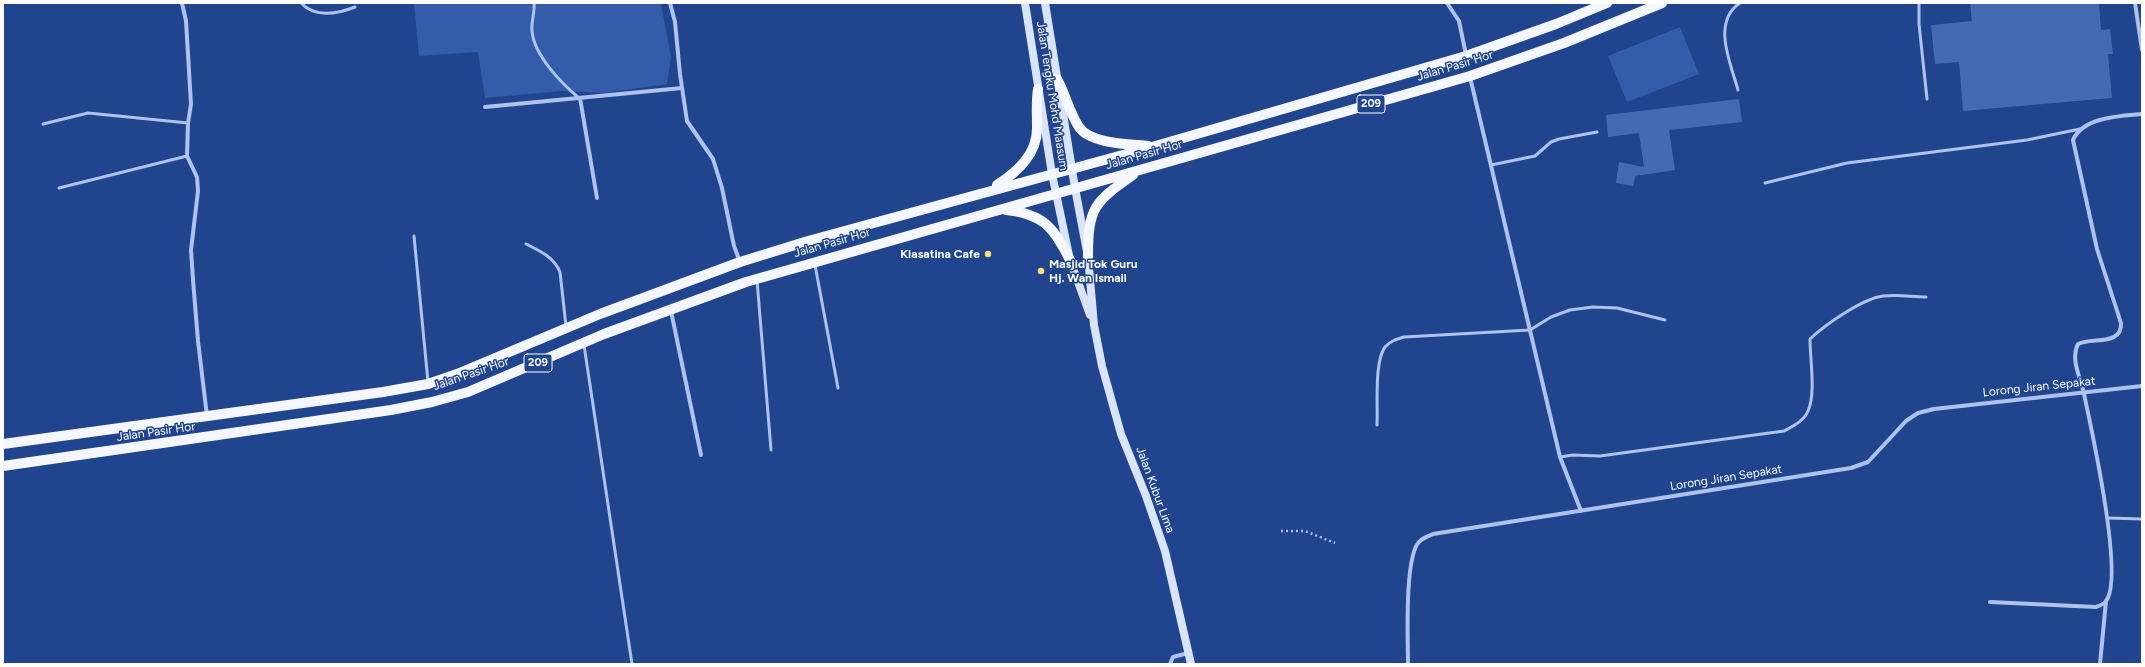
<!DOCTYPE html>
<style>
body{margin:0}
#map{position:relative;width:2145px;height:667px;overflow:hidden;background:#20448e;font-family:Figtree,sans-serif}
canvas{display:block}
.frame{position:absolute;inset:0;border:4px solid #fff;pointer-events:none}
</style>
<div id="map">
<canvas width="2145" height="667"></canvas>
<div class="frame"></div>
</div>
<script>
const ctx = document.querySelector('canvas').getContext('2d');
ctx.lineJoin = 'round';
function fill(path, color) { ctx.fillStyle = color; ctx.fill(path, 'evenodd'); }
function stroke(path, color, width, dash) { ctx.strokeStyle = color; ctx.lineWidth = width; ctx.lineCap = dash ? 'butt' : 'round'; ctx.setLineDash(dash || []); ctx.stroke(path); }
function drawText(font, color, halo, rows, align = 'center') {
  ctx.font = font + ' Figtree,sans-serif'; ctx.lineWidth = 3; ctx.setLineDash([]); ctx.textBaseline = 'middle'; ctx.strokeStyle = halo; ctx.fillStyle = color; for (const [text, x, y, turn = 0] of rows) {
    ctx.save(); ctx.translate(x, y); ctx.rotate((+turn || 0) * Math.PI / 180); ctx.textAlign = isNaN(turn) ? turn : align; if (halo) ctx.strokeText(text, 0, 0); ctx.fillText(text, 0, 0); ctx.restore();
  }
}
fill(new Path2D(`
 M 421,3 L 661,3 L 671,57 L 667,84 L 603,93 L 562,91 L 485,98 L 478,52 L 419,56 L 414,4 Z
 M 1680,27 L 1699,74 L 1627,102 L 1608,56 Z`), '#335cab');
fill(new Path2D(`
 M 1970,3 L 2099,3 L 2101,30 L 2110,29 L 2113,54 L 2108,54 L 2112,98 L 1963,111 L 1959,62 L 1935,64 L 1931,25 L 1972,21 Z
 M 1739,99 L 1742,122 L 1669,130 L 1675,170 L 1635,176 L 1633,186 L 1616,183 L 1619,162 L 1644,167 L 1639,133 L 1608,137 L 1606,115 Z`), '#446ab3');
stroke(new Path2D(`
 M 1281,531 L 1305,531 L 1335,543`), '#aec3ec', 2.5, [2, 3]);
stroke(new Path2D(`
 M 301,3 C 315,18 337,14 355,7
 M 534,3 C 535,13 531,21 532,31 C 534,55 561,83 579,98
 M 1919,3 L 1919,24 L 1927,99
 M 1738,90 C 1731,64 1711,22 1740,3
 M 43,124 L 88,113 L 188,123
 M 1491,165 L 1535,156 L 1551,142 L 1559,139 L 1597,132
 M 1765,183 L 1847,163 L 2027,140 L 2080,129
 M 59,188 L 187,156
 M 414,236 L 428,382
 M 526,244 C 540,251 554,257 560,272 L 566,326
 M 815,265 L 838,388
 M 757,280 L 771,450
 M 584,345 L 632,664
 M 1377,425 C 1378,406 1374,362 1385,347 C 1390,341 1397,339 1404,337 L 1530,330 L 1551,317 L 1570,310 L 1593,307 L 1617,308 L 1665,320
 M 1560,457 L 1573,455 L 1600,456 L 1784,431 C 1793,426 1804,421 1808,411 C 1816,393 1810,360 1810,339 C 1826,324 1862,299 1883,296 C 1897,294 1913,297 1926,297
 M 2108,518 L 2142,519`), '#aec3ec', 3);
stroke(new Path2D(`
 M 182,3 L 186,21 L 191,104 L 188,123 L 187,156 L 197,177 L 198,191 L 191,250 L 193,280 L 198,341 L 207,416
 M 670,3 L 675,22 L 680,74 L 687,121 L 713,159 L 722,188 L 734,246 L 740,262
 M 1447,3 L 1459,21 L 1466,55
 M 2135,3 L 2142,50
 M 1470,77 L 1560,457 L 1581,511
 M 580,98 L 597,198
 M 485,107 L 682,88
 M 671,311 L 701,455
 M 1990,602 L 2096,607 C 2099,606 2104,604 2106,601 C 2125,578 2091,427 2084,394 C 2081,378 2070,360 2078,344 C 2093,337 2122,346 2121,323 L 2097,249 L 2073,140 C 2083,117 2120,116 2142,114
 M 1170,664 L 1173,657 L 1188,653
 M 1408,664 C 1408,642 1404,554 1420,541 C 1423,538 1429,536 1433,534 L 1851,468 L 1868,462 L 1906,421 L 1918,413 L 1934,409 L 2142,386
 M 2100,664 L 2106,601`), '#aec3ec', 4);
stroke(new Path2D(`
 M 1025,3 L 1052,174 L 1070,260 L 1090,315
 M 1045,3 L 1075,188 L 1088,257 L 1094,325 L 1102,366 L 1121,434 L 1146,496 L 1165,551 L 1191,664`), '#dae4f9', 8);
stroke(new Path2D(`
 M 1057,79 C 1066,95 1069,112 1079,127 C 1090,144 1130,144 1148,146
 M 997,185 C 1017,172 1038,154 1037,126 C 1037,114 1036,102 1038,89
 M 1006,210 C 1044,214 1054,228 1070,260
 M 1088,257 C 1088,208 1094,202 1133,175
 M 3,444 L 383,392 L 428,384 L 457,374 L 600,314 L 740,262 L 808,241 L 1152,147 L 1466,56 L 1556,24 L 1607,3
 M 3,466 L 391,410 L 432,402 L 468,392 L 604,334 L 746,282 L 1470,76 L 1564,43 L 1662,3`), '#f4f7ff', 10);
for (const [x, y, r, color] of [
 [988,254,4,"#fae16f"],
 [1041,271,4,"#fae16f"]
]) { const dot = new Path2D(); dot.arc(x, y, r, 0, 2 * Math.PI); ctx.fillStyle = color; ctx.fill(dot); stroke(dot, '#20448e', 1.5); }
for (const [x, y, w] of [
 [1371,104,28],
 [538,363,28]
]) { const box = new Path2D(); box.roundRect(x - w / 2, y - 9, w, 18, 3); ctx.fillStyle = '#20448e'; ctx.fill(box); stroke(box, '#fff', 1); }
drawText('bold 11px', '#fff', null, [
 ["209",1371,104],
 ["209",538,363]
]);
drawText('12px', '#fff', '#20448e', [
 ["Jalan Pasir Hor",1455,66,-17],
 ["Jalan Tengku Mohd Maasum",1052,96,81],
 ["Jalan Pasir Hor",1144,155,-16],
 ["Jalan Pasir Hor",832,243,-16],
 ["Jalan Pasir Hor",471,374,-19],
 ["Lorong Jiran Sepakat",2039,387,-6],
 ["Jalan Pasir Hor",156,432,-8],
 ["Lorong Jiran Sepakat",1726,478,-9],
 ["Jalan Kubur Lima",1155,490,70]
]);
drawText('bold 12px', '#fff', '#20448e', [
 ["Kiasatina Cafe",980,254],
 ["Masjid Tok Guru",1049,264,"left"],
 ["Hj. Wan Ismail",1049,278,"left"]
], 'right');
</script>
